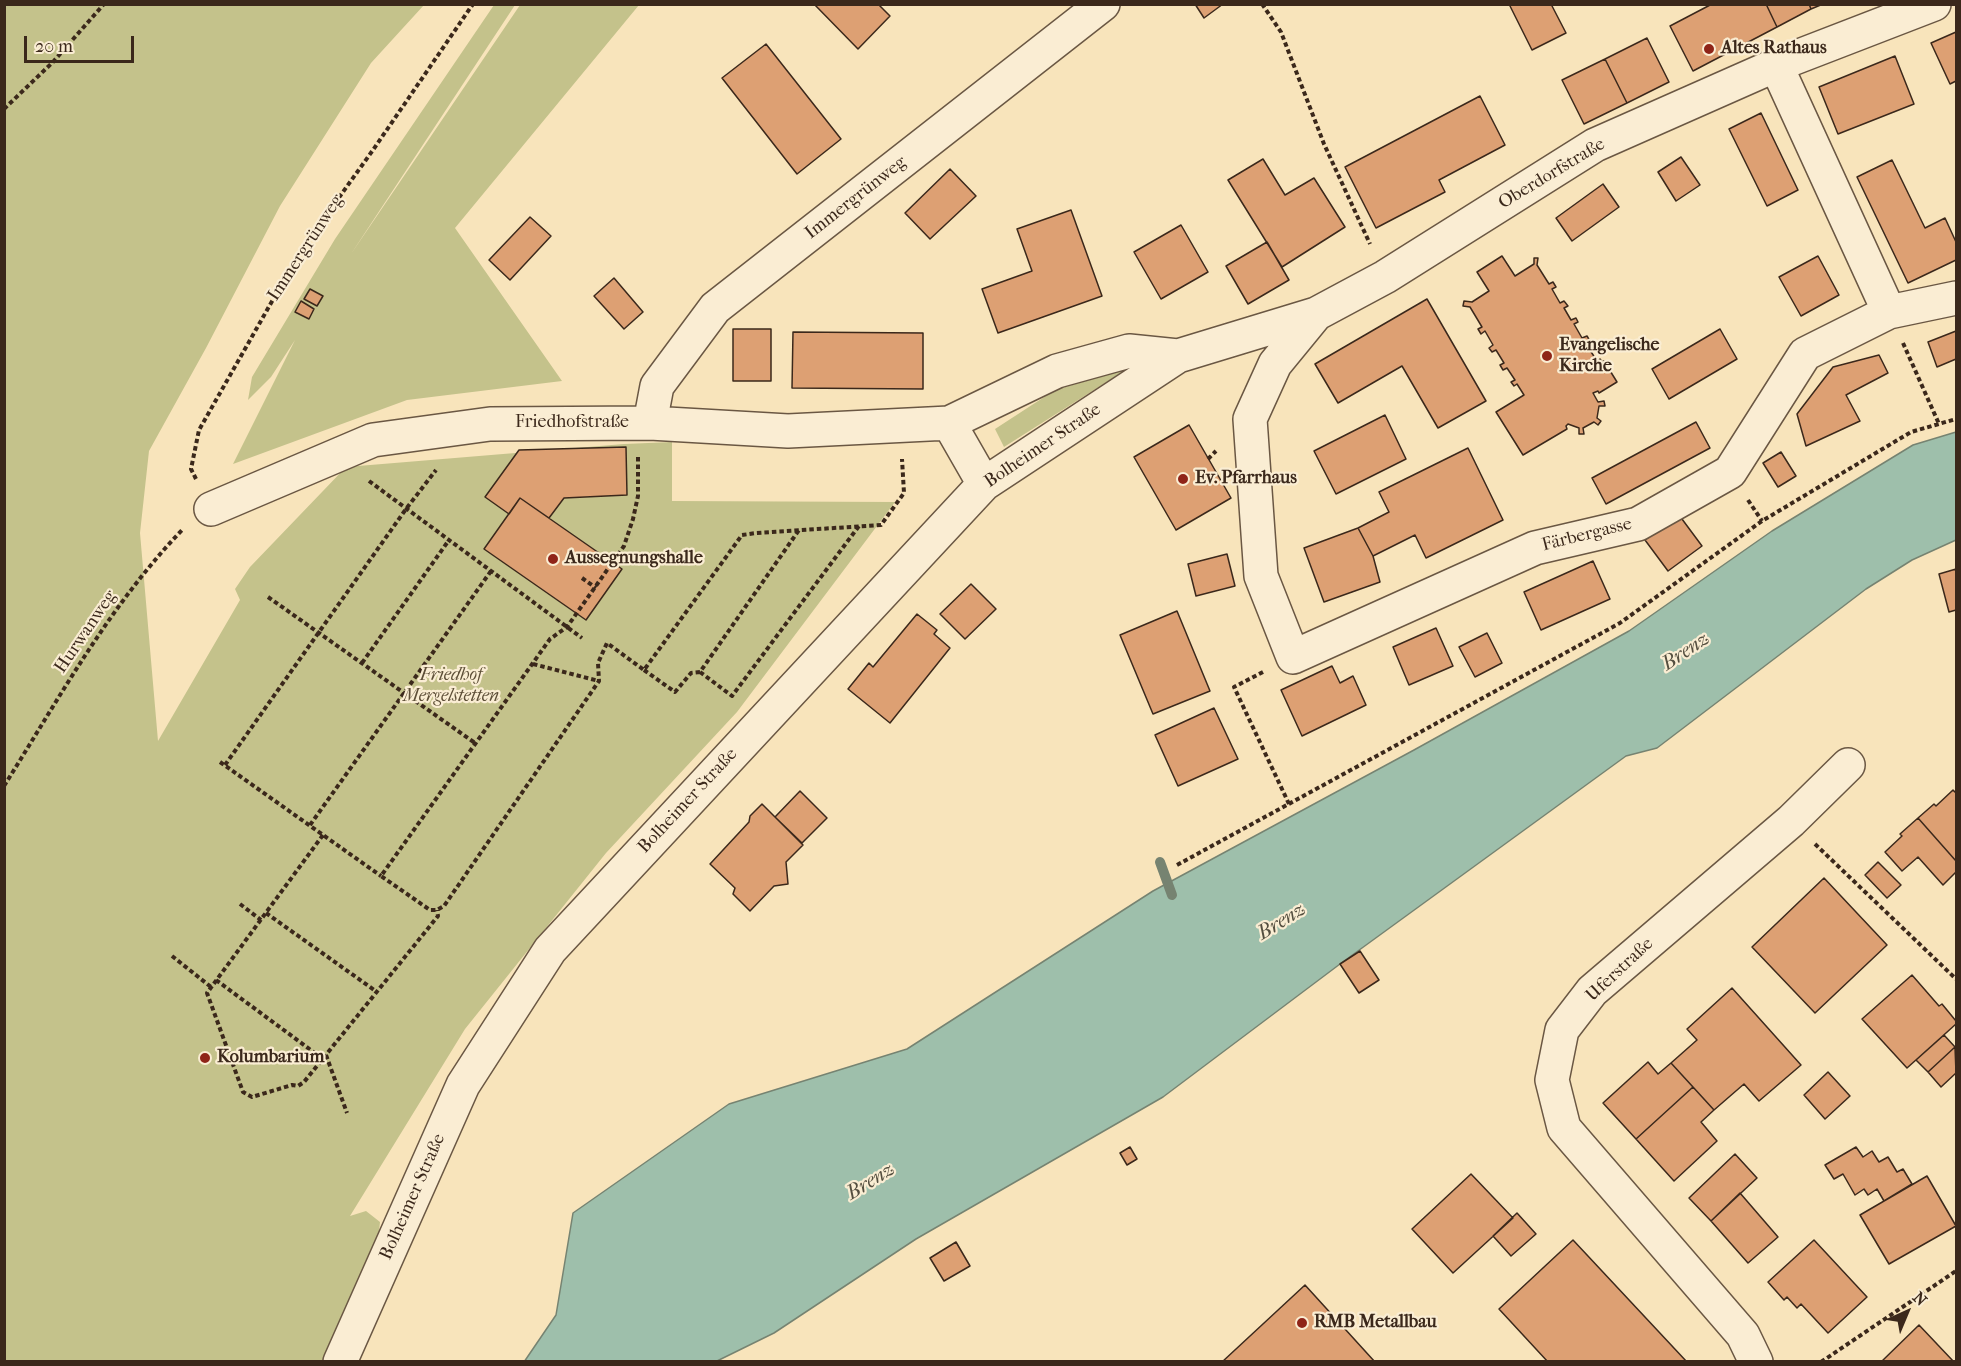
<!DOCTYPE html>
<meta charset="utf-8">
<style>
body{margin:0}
#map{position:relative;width:1961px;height:1366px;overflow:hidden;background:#f8e4bb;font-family:"IM FELL French Canon",serif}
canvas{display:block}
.frame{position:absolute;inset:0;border:6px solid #3b281b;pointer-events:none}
.north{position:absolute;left:1877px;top:1282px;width:60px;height:60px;-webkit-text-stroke:4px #faedd3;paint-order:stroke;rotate:44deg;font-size:16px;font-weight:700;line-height:24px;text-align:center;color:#3b281b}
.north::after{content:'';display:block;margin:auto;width:21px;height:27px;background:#3b281b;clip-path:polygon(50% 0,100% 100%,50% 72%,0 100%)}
.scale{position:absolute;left:24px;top:36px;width:110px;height:27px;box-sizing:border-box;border:3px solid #3b281b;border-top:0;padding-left:8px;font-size:18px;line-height:21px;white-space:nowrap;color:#3b281b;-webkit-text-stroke:4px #faedd3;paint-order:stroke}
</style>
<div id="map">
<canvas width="1961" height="1366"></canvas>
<div class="frame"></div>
<div class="north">N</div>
<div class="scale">20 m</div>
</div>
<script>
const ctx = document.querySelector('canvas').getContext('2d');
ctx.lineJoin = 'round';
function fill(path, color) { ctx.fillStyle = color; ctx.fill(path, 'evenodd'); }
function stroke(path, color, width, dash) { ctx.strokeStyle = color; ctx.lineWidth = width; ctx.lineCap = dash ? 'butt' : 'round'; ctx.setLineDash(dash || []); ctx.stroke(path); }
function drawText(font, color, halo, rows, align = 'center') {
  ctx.font = font + ' "IM FELL French Canon",serif'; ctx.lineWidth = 4.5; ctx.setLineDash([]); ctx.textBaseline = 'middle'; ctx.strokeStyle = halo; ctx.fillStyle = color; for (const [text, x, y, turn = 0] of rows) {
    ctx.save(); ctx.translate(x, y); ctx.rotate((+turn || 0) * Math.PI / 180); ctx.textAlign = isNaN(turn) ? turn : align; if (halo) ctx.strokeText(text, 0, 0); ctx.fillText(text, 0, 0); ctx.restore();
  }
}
fill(new Path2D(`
 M 5,5 L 424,5 L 371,63 L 280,206 L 206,348 L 149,451 L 140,533 L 158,741 L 240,600 L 235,589 L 250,567 L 346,467 L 624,444 L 672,442 L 672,501 L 895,502 L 737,712 L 606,853 L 465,1029 L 350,1216 L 366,1211 L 380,1222 L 377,1250 L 324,1361 L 5,1362 Z
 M 494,5 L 515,5 L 351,254 L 520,5 L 639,5 L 455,228 L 562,381 L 407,400 L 233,464 L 295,340 L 271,377 L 248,400 L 252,377 L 335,239 Z
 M 1127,369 L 1004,447 L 995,429 L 1055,390 Z`), '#c4c28b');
const water = new Path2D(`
 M 1956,432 L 1956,540 L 1912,560 L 1866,589 L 1657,748 L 1626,756 L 1340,964 L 1163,1097 L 916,1239 L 774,1333 L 717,1361 L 524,1362 L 556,1315 L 573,1213 L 729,1104 L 907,1049 L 1153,891 L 1414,750 L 1629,631 L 1772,531 L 1913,445 Z`);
fill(water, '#9ebfab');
stroke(water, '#768371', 1.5);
stroke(new Path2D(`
 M 1160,862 L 1172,895`), '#768371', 10);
const building = new Path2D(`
 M 814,4 L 878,4 L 890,16 L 858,49 Z
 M 1195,4 L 1223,4 L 1204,18 Z
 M 1509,4 L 1551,4 L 1566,33 L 1532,50 Z
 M 1712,4 L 1766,4 L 1777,27 L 1693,71 L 1670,26 Z
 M 1766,4 L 1809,4 L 1811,9 L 1777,27 Z
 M 1809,4 L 1823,4 L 1811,9 Z
 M 1956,32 L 1956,81 L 1950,84 L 1931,43 Z
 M 1647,38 L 1669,82 L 1627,103 L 1605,59 Z
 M 766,44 L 841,139 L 797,174 L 722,78 Z
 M 1895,56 L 1914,104 L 1838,134 L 1819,87 Z
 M 1605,59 L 1627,103 L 1584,124 L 1562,80 Z
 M 1480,96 L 1505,145 L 1439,180 L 1445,192 L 1376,228 L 1345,167 Z
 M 1761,113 L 1798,190 L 1767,206 L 1729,129 Z
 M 1681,157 L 1700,185 L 1676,201 L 1658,172 Z
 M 1263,159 L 1285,195 L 1314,178 L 1345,227 L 1282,267 L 1228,180 Z
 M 1892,160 L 1925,228 L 1945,218 L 1956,242 L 1956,260 L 1908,283 L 1857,177 Z
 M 950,169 L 976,196 L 930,239 L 905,213 Z
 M 1603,184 L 1619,207 L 1572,241 L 1556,218 Z
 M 1071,210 L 1102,296 L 998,333 L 982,289 L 1032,271 L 1017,229 Z
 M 530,217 L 551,236 L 510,280 L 489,260 Z
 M 1181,225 L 1208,272 L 1161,299 L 1134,252 Z
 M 1267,242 L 1289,280 L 1248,304 L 1226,266 Z
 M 1502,256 L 1515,276 L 1534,264 L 1534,258 L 1538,258 L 1537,265 L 1549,284 L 1553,282 L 1556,287 L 1552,289 L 1560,303 L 1564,301 L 1568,306 L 1564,308 L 1571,320 L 1576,318 L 1578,322 L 1574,324 L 1582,338 L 1587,336 L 1590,341 L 1586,344 L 1597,361 L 1600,359 L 1602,362 L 1604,361 L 1617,382 L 1599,393 L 1598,391 L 1593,393 L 1598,402 L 1604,401 L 1605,406 L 1599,406 L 1597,418 L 1601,421 L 1598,425 L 1594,422 L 1583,428 L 1584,434 L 1579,434 L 1579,428 L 1568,424 L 1566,426 L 1567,429 L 1523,455 L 1496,412 L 1524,395 L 1517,384 L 1514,386 L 1511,382 L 1515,380 L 1507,368 L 1503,370 L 1500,365 L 1504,363 L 1496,350 L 1492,352 L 1489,348 L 1493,345 L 1485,331 L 1481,334 L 1478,329 L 1482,327 L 1470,307 L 1463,306 L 1464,301 L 1472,302 L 1489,291 L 1477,272 Z
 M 1818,256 L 1839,295 L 1801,316 L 1779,277 Z
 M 614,278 L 643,312 L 624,329 L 594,296 Z
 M 310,289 L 323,296 L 317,306 L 304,299 Z
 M 1427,299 L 1486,401 L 1438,428 L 1402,366 L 1338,403 L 1315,364 Z
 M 301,301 L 314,309 L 309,319 L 295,312 Z
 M 733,329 L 771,329 L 771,381 L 733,381 Z
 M 1720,329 L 1737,359 L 1669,399 L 1652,369 Z
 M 1956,331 L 1956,359 L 1937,367 L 1928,342 Z
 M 793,332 L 923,333 L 923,389 L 792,388 Z
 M 1879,355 L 1888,373 L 1846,395 L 1860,421 L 1806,446 L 1797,414 L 1833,367 Z
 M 1385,415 L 1406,459 L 1336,494 L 1314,451 Z
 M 1696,422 L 1710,448 L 1606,504 L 1592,478 Z
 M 1189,425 L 1231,498 L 1176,530 L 1134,457 Z
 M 626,447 L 627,495 L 564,498 L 549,518 L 520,498 L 509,514 L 485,497 L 519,450 Z
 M 1468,448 L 1503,520 L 1426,558 L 1415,535 L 1373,556 L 1358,528 L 1389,512 L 1379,492 Z
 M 1781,452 L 1796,476 L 1778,487 L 1763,463 Z
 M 520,498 L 622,569 L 586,620 L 484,549 Z
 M 1679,515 L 1702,546 L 1668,571 L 1645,540 Z
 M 1358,528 L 1373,556 L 1380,582 L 1324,602 L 1304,548 Z
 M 1227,554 L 1235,586 L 1196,596 L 1188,564 Z
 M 1593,561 L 1610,599 L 1541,630 L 1524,592 Z
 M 1956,569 L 1956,610 L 1949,612 L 1939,574 Z
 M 971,584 L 996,609 L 965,639 L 940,614 Z
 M 1177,611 L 1210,691 L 1153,714 L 1120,635 Z
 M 917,614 L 937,630 L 934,634 L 950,648 L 890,723 L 848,689 L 869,663 L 873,667 Z
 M 1436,628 L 1453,666 L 1409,685 L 1393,647 Z
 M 1487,633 L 1502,663 L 1475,677 L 1459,647 Z
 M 1332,666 L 1340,683 L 1353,676 L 1366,705 L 1302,736 L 1281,690 Z
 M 1214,708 L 1238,759 L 1178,786 L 1155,735 Z
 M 1953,790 L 1956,793 L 1956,861 L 1918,818 L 1934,804 L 1936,806 Z
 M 800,791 L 827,818 L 802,843 L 775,817 Z
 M 762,804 L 803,845 L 786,862 L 788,884 L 774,886 L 750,911 L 733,894 L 735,888 L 710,864 L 749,822 L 750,816 Z
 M 1918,818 L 1956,861 L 1956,872 L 1943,885 L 1918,857 L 1902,871 L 1885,852 L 1902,836 L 1900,834 Z
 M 1878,862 L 1901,885 L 1887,898 L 1865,875 Z
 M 1824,878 L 1887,945 L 1815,1013 L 1752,947 Z
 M 1360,951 L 1379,980 L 1359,993 L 1340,964 Z
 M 1912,975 L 1939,1006 L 1942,1004 L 1956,1021 L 1956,1024 L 1907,1068 L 1862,1019 Z
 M 1732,988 L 1801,1065 L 1759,1101 L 1744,1084 L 1714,1110 L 1671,1063 L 1697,1040 L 1687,1029 Z
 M 1944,1035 L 1955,1047 L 1928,1072 L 1916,1060 Z
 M 1955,1047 L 1956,1073 L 1941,1087 L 1928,1072 Z
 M 1648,1062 L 1658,1074 L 1671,1063 L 1693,1087 L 1636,1139 L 1603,1103 Z
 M 1828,1072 L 1850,1096 L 1825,1119 L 1804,1095 Z
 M 1693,1087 L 1714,1110 L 1701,1122 L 1717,1141 L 1674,1181 L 1636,1139 Z
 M 1130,1147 L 1137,1159 L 1127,1165 L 1120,1153 Z
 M 1856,1147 L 1863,1157 L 1872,1151 L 1879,1162 L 1888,1157 L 1897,1172 L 1903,1169 L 1912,1184 L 1884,1201 L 1877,1189 L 1868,1195 L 1864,1189 L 1855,1195 L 1843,1174 L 1834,1179 L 1825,1165 Z
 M 1735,1154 L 1757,1178 L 1711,1221 L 1689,1198 Z
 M 1471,1174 L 1513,1218 L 1453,1273 L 1412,1229 Z
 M 1927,1176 L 1956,1226 L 1889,1264 L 1860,1215 Z
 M 1740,1193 L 1778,1237 L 1748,1263 L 1711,1221 Z
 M 1517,1213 L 1536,1234 L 1511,1256 L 1493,1236 Z
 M 1573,1240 L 1687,1362 L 1548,1362 L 1499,1309 Z
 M 1814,1240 L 1867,1297 L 1828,1333 L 1801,1304 L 1797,1308 L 1787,1297 L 1784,1300 L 1768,1282 Z
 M 956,1242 L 970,1266 L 944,1281 L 930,1258 Z
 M 1305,1285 L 1375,1362 L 1222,1362 Z
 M 1919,1325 L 1954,1362 L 1881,1362 Z`);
fill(building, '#dda073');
stroke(building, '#3b281b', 1.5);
const minor = new Path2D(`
 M 1776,65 L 1889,312
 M 1316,314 L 1275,364 L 1250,419 L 1261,576 L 1293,657 L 1535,548 L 1638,524 L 1730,472 L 1805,354 L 1889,312 L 1956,298
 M 650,423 L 657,386 L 715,308 L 1103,4
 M 949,423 L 984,484
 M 211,509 L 373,440 L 490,424 L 650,423 L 788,431 L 949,423 L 1057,371 L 1129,351 L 1178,356
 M 340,1362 L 463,1085 L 550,950 L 984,484 L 1178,356 L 1316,314 L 1385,277 L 1595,145 L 1776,65 L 1934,4
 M 1756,1362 L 1743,1335 L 1564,1128 L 1552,1080 L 1562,1030 L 1592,991 L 1791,821 L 1848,765`);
stroke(minor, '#6a5743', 36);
stroke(new Path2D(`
 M 1262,4 L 1281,32 L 1324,144 L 1370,244
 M 4,109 L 53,62 L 104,4
 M 1903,343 L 1939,424
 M 638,457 L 638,496 L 633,519 L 624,546 L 567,627 L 550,639 L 381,876 L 430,910 L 437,910 L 444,906 L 599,681 L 598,663 L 607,643 L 644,670 L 742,535 L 756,533 L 881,525 L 904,493 L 902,459
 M 1208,459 L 1216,451
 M 196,479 L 191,469 L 199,430 L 300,252 L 373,150 L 473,4
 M 369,481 L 582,638
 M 1748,500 L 1762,521
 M 582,578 L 596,588
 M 268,597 L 475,743
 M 362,663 L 449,540
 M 533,664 L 599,681
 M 644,670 L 675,692 L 691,673 L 700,672 L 799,530
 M 700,672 L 732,696 L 859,526
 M 1263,672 L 1234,687 L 1289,804
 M 220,762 L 381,876
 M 225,765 L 406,509 L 436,470
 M 4,786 C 60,697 109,606 183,529
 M 310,825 L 491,571
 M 323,835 L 207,993 L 243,1092 L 252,1097 L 292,1085 L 298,1086 L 304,1082 L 438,916 L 437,910
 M 1815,844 L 1956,979
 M 1177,865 L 1620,623 L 1762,521 L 1911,432 L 1956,419
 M 240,904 L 261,920
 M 266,913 L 377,992
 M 172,956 L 211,987
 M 216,980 L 323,1059
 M 326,1055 L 347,1113
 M 1821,1362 L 1956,1271`), '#3b281b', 4, [4.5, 3]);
stroke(minor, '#faedd3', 33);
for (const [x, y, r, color] of [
 [1709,49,6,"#8f2418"],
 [1547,356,6,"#8f2418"],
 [1183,479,6,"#8f2418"],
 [553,559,6,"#8f2418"],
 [205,1058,6,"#8f2418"],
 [1302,1323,6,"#8f2418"]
]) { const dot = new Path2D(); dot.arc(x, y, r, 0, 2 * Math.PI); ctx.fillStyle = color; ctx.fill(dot); stroke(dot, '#faedd3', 2); }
drawText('bold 18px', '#3b281b', '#faedd3', [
 ["Altes Rathaus",1721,49],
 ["Evangelische",1559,346],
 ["Kirche",1559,367],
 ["Ev. Pfarrhaus",1195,479],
 ["Aussegnungshalle",565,559],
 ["Kolumbarium",217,1058],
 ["RMB Metallbau",1314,1323]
], 'left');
drawText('18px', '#3b281b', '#faedd3', [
 ["Oberdorfstraße",1552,174,-31],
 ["Immergrünweg",856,198,-38],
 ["Immergrünweg",306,248,-57],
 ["Friedhofstraße",572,423],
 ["Bolheimer Straße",1043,446,-34],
 ["Färbergasse",1587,535,-14],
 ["Hurwanweg",86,632,-56],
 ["Bolheimer Straße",688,801,-47],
 ["Uferstraße",1620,970,-43],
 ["Bolheimer Straße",413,1197,-66]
]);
drawText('italic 18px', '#5d4e37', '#faedd3', [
 ["Friedhof",451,676],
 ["Mergelstetten",451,697]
]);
drawText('italic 20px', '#544e3f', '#faedd3', [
 ["Brenz",1686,652,-34],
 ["Brenz",1282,922,-32],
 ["Brenz",871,1182,-32]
]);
</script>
